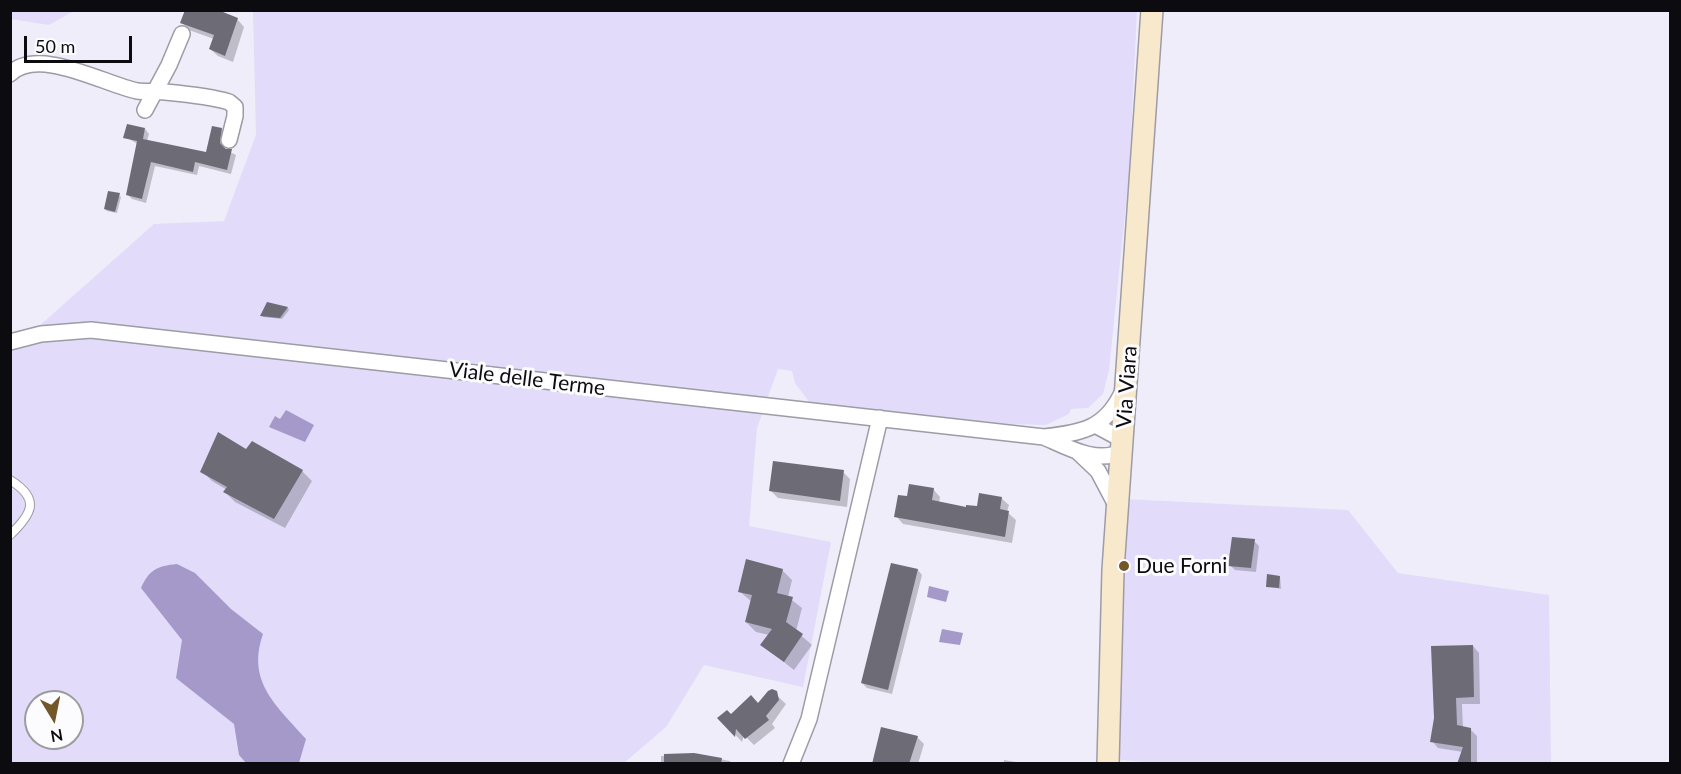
<!DOCTYPE html>
<style>
body{margin:0}
#map{position:relative;width:1681px;height:774px;overflow:hidden;background:#efedf9;font-family:Lato,sans-serif}
canvas{display:block}
.frame{position:absolute;inset:0;border:12px solid #0c0b0f;pointer-events:none}
.north{position:absolute;left:24px;top:690px;width:60px;height:60px;box-sizing:border-box;background:#fcfcfe;border:2px solid #9c9c9e;border-radius:50%;rotate:170deg;font-size:16px;font-weight:700;line-height:24px;text-align:center;color:#0c0b0f}
.north::after{content:'';display:block;margin:auto;width:21px;height:27px;background:#725729;clip-path:polygon(50% 0,100% 100%,50% 72%,0 100%)}
.scale{position:absolute;left:24px;top:36px;width:108px;height:27px;box-sizing:border-box;border:3px solid #0c0b0f;border-top:0;padding-left:8px;font-size:18px;line-height:21px;white-space:nowrap;color:#0c0b0f;-webkit-text-stroke:4px #fcfcfe;paint-order:stroke}
</style>
<div id="map">
<canvas width="1681" height="774"></canvas>
<div class="frame"></div>
<div class="north">N</div>
<div class="scale">50 m</div>
</div>
<script>
const ctx = document.querySelector('canvas').getContext('2d');
ctx.lineJoin = 'round';
function fill(path, color) { ctx.fillStyle = color; ctx.fill(path, 'evenodd'); }
function stroke(path, color, width, dash) { ctx.strokeStyle = color; ctx.lineWidth = width; ctx.lineCap = dash ? 'butt' : 'round'; ctx.setLineDash(dash || []); ctx.stroke(path); }
function drawText(font, color, halo, rows, align = 'center') {
  ctx.font = font + ' Lato,sans-serif'; ctx.lineWidth = 6; ctx.setLineDash([]); ctx.textBaseline = 'middle'; ctx.strokeStyle = halo; ctx.fillStyle = color; for (const [text, x, y, turn = 0] of rows) {
    ctx.save(); ctx.translate(x, y); ctx.rotate((+turn || 0) * Math.PI / 180); ctx.textAlign = isNaN(turn) ? turn : align; if (halo) ctx.strokeText(text, 0, 0); ctx.fillText(text, 0, 0); ctx.restore();
  }
}
fill(new Path2D(`
 M 11,10 L 74,10 L 74,11 L 49,25 L 11,19 Z
 M 253,11 L 1137,11 L 1129,176 L 1109,370 L 1103,394 L 1088,408 L 1071,409 L 1069,414 L 1046,425 L 1010,424 L 810,403 L 795,383 L 792,371 L 778,369 L 757,428 L 749,526 L 831,542 L 803,687 L 704,665 L 666,727 L 624,763 L 11,763 L 11,351 L 154,224 L 224,221 L 256,135 ZM 36,702 L 72,702 L 72,738 L 36,738 Z
 M 1123,499 L 1348,510 L 1398,573 L 1549,595 L 1551,763 L 1165,764 L 1102,758 Z`), '#e2dcfa');
fill(new Path2D(`
 M 286,410 L 314,425 L 305,442 L 269,427 L 275,416 L 280,419 Z
 M 177,564 L 195,573 L 231,609 L 263,634 C 246,682 277,706 306,739 L 299,763 L 246,763 L 239,755 L 234,724 L 176,678 L 182,640 L 141,588 C 149,570 157,566 177,564 Z
 M 929,586 L 949,591 L 946,602 L 927,597 Z
 M 942,629 L 963,633 L 960,645 L 939,642 Z`), '#a499c9');
fill(new Path2D(`
 M 237,19 L 244,27 L 233,62 L 218,56 L 210,49 L 214,39 L 189,30 L 182,22 Z
 M 145,129 L 149,134 L 147,141 L 207,153 L 221,129 L 226,134 L 224,149 L 236,155 L 231,174 L 199,166 L 197,175 L 155,166 L 146,203 L 132,199 L 128,195 L 138,144 L 125,137 Z
 M 119,195 L 121,197 L 117,213 L 107,211 L 105,209 Z
 M 267,303 L 288,308 L 289,310 L 282,319 L 263,317 L 262,316 Z
 M 247,451 L 302,471 L 312,481 L 285,528 L 235,502 L 225,492 L 227,490 L 212,481 L 202,471 Z
 M 843,472 L 850,479 L 847,507 L 778,498 L 771,491 Z
 M 933,489 L 940,497 L 939,503 L 967,509 L 978,508 L 1001,498 L 1009,505 L 1007,512 L 1016,520 L 1012,543 L 903,524 L 896,516 L 908,498 Z
 M 1254,541 L 1259,546 L 1256,572 L 1235,570 L 1230,565 Z
 M 892,565 L 918,570 L 922,575 L 892,694 L 867,688 L 862,683 Z
 M 782,570 L 792,580 L 788,597 L 802,608 L 796,631 L 812,645 L 794,670 L 762,645 L 769,635 L 756,632 L 746,622 L 752,602 L 739,591 Z
 M 1280,577 L 1281,589 L 1267,586 Z
 M 1473,646 L 1479,653 L 1480,704 L 1462,704 L 1463,728 L 1471,730 L 1477,736 L 1477,764 L 1459,764 L 1463,752 L 1438,748 L 1432,741 Z
 M 772,691 L 786,704 L 772,724 L 775,728 L 754,745 L 744,735 L 742,742 L 720,718 L 758,705 Z
 M 917,737 L 924,744 L 918,764 L 874,764 Z
 M 694,754 L 730,761 L 732,764 L 661,764 L 661,756 Z
 M 1004,760 L 1028,764 L 1004,764 Z`), '#0003');
fill(new Path2D(`
 M 185,10 L 218,10 L 238,18 L 225,56 L 209,49 L 214,35 L 180,23 Z
 M 127,124 L 145,128 L 143,139 L 206,152 L 212,126 L 222,128 L 220,143 L 226,149 L 232,149 L 227,170 L 195,162 L 193,172 L 151,162 L 142,199 L 126,195 L 137,141 L 123,138 Z
 M 108,191 L 120,193 L 115,212 L 104,209 Z
 M 267,302 L 288,307 L 280,318 L 260,316 Z
 M 218,432 L 246,449 L 252,441 L 303,470 L 274,519 L 223,492 L 227,487 L 200,472 Z
 M 773,461 L 844,470 L 840,501 L 769,491 Z
 M 909,484 L 934,488 L 932,500 L 966,507 L 966,505 L 977,506 L 979,493 L 1002,497 L 1000,509 L 1009,511 L 1005,537 L 894,517 L 898,495 L 907,496 Z
 M 1232,537 L 1255,539 L 1251,568 L 1228,566 Z
 M 746,559 L 783,569 L 777,593 L 793,597 L 786,622 L 803,634 L 784,662 L 760,645 L 772,629 L 745,622 L 752,595 L 738,592 Z
 M 891,563 L 918,569 L 888,690 L 861,683 Z
 M 1267,574 L 1280,576 L 1279,588 L 1266,587 Z
 M 1473,645 L 1474,697 L 1456,698 L 1457,725 L 1471,728 L 1471,764 L 1457,764 L 1463,747 L 1430,742 L 1434,718 L 1431,646 Z
 M 772,689 L 777,691 L 779,700 L 766,716 L 769,720 L 745,739 L 736,729 L 735,737 L 717,718 L 727,710 L 731,714 L 751,695 L 758,703 L 768,691 Z
 M 881,727 L 918,736 L 909,764 L 872,764 Z
 M 694,753 L 722,758 L 721,764 L 664,764 L 664,754 Z`), '#6d6b75');
const service = new Path2D(`
 M 10,480 C 41,499 32,514 10,535`);
const minor = new Path2D(`
 M 10,74 C 38,46 104,84 137,91 C 146,92 156,91 165,92 C 186,94 209,96 229,102 L 235,107 L 235,116 L 229,140
 M 145,110 L 169,65 L 182,34
 M 10,342 L 41,334 L 91,330 L 1044,437 C 1081,433 1105,429 1122,393
 M 1095,425 L 1123,440
 M 1044,437 C 1067,447 1098,465 1122,451
 M 1078,452 L 1098,471 L 1116,505
 M 791,764 L 809,719 L 880,418`);
const secondary = new Path2D(`
 M 1108,764 L 1113,570 L 1152,10`);
stroke(service, '#9d9ba5', 10);
stroke(minor, '#9d9ba5', 18);
stroke(secondary, '#9d9ba5', 24);
stroke(service, '#fff', 8);
stroke(minor, '#fff', 15);
stroke(secondary, '#f8e8cc', 21);
for (const [x, y, r, color] of [
 [1124,566,6,"#725729"]
]) { const dot = new Path2D(); dot.arc(x, y, r, 0, 2 * Math.PI); ctx.fillStyle = color; ctx.fill(dot); stroke(dot, '#fcfcfe', 2); }
drawText('21px', '#0c0b0f', '#fcfcfe', [
 ["Viale delle Terme",527,379,7],
 ["Via Viara",1127,387,-86]
]);
drawText('21px', '#0c0b0f', '#fcfcfe', [
 ["Due Forni",1136,566]
], 'left');
</script>
